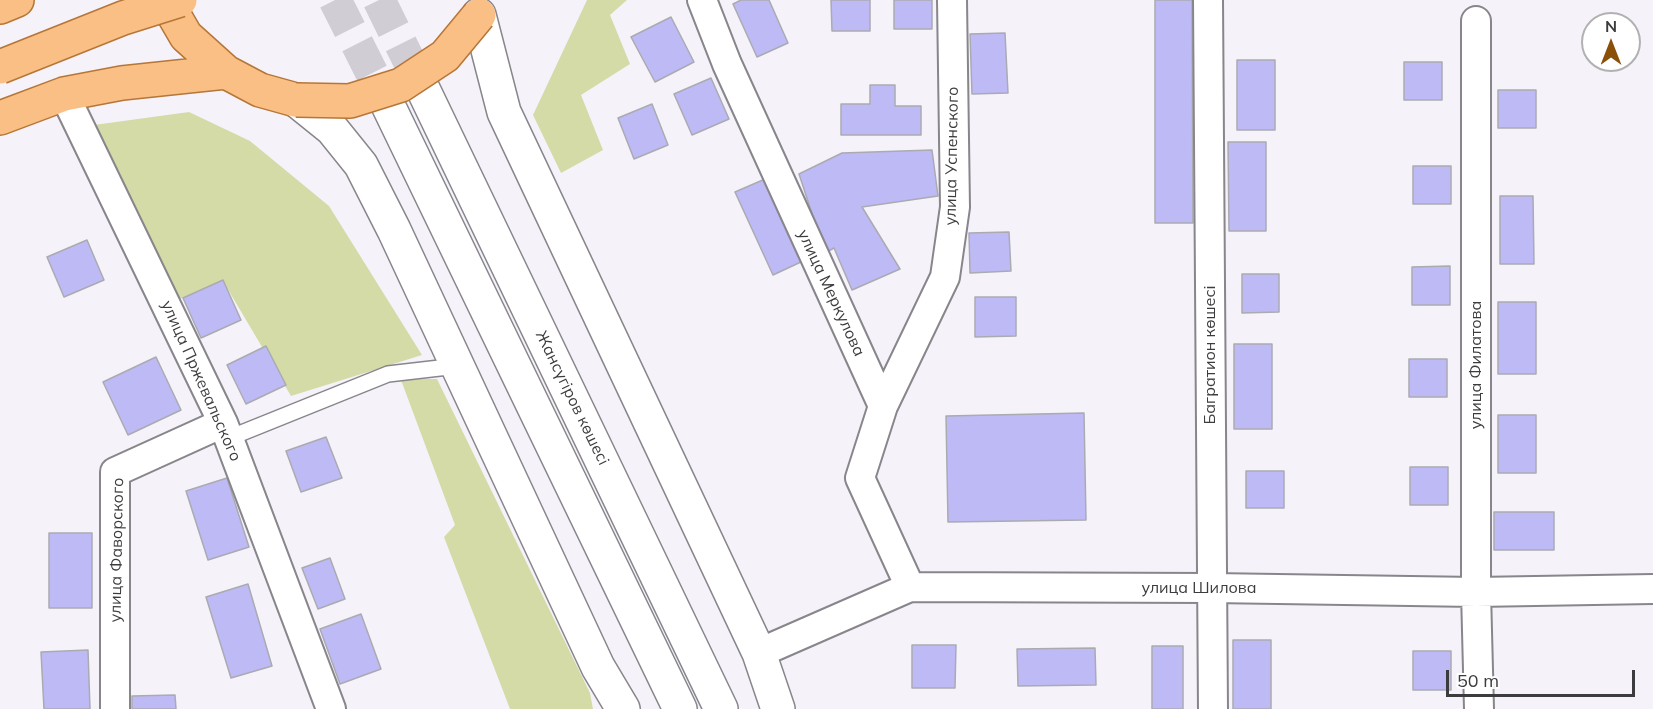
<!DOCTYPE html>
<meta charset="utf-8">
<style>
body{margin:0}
#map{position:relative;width:1653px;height:709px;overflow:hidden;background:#f6f2fa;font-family:Mulish,sans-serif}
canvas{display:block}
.north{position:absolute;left:1581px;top:12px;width:60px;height:60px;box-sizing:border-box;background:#fff;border:2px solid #b1b1b2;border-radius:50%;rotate:0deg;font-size:16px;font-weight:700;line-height:24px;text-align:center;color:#3c3b3e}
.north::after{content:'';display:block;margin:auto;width:21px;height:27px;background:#8a500a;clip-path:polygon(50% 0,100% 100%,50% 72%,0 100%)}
.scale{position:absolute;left:1446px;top:670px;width:189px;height:27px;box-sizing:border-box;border:3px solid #3c3b3e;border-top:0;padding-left:8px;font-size:18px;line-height:21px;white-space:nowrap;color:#3c3b3e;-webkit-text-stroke:4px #fff;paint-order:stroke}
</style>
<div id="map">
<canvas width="1653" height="709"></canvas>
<div class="north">N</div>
<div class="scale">50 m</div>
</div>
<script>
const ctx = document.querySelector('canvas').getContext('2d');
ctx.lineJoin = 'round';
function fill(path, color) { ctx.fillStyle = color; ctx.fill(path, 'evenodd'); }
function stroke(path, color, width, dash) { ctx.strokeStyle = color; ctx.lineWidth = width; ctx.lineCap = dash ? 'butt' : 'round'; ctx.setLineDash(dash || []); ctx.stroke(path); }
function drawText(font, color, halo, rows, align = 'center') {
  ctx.font = font + ' Mulish,sans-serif'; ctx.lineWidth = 5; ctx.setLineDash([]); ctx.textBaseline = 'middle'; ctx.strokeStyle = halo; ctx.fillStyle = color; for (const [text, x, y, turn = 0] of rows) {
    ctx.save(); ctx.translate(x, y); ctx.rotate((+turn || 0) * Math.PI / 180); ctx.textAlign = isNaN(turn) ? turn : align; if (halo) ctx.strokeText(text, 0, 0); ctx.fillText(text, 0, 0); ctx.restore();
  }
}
fill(new Path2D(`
 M 587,0 L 627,0 L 610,15 L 630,64 L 581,95 L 603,150 L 561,173 L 533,115 Z
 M 189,112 L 250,141 L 329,206 L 422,355 L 291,396 L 223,281 L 183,298 L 173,300 L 94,125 Z
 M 424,379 L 437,379 L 590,693 L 593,709 L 510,709 L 444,537 L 455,525 L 401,380 Z`), '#d4dba7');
const building = new Path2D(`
 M 741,0 L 769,0 L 788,43 L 757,57 L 733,4 Z
 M 831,0 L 870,0 L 870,31 L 832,31 Z
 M 894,0 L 932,0 L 932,29 L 894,29 Z
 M 1155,0 L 1192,0 L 1193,223 L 1155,223 Z
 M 671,17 L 694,62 L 655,82 L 631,37 Z
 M 1005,33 L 1008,93 L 972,94 L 970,34 Z
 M 1237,60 L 1275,60 L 1275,130 L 1237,130 Z
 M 1404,62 L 1442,62 L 1442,100 L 1404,100 Z
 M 711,78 L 729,119 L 692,135 L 674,94 Z
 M 870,85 L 895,85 L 895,106 L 921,106 L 921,135 L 841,135 L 841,104 L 870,104 Z
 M 1498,90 L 1536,90 L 1536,128 L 1498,128 Z
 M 652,104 L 668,145 L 634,159 L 618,118 Z
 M 1228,142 L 1266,142 L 1266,231 L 1229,231 Z
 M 932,150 L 938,196 L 862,207 L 900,269 L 852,290 L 834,248 L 825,253 L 799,174 L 842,153 Z
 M 1413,166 L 1451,166 L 1451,204 L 1413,204 Z
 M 765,179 L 803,261 L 773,275 L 735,192 Z
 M 1500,196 L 1533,196 L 1534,264 L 1500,264 Z
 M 1009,232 L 1011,271 L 970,273 L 969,233 Z
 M 87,240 L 104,280 L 64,297 L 47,257 Z
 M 1450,266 L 1450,305 L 1412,305 L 1412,267 Z
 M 1242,274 L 1279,274 L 1279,312 L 1242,313 Z
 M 223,280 L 241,320 L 201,338 L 183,298 Z
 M 975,297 L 1016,297 L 1016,336 L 975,337 Z
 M 1498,302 L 1536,302 L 1536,374 L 1498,374 Z
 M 1234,344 L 1272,344 L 1272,429 L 1234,429 Z
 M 266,346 L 286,385 L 246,404 L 227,365 Z
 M 156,357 L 181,410 L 128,435 L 103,382 Z
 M 1409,359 L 1447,359 L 1447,397 L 1409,397 Z
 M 1084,413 L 1086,520 L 948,522 L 946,416 Z
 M 1498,415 L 1536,415 L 1536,473 L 1498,473 Z
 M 326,437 L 342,478 L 301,492 L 286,451 Z
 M 1410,467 L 1448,467 L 1448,505 L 1410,505 Z
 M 1246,471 L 1284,471 L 1284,508 L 1246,508 Z
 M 227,478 L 249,547 L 208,560 L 186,491 Z
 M 1494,512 L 1554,512 L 1554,550 L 1494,550 Z
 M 49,533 L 92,533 L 92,608 L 49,608 Z
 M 330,558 L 345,599 L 318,609 L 302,568 Z
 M 248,584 L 272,666 L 231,678 L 206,597 Z
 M 361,614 L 381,669 L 340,684 L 320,629 Z
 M 1233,640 L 1271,640 L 1271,709 L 1233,709 Z
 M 912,645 L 956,645 L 955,688 L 912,688 Z
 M 1152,646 L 1183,646 L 1183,709 L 1152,709 Z
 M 1095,648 L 1096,685 L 1018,686 L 1017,649 Z
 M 88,650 L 90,709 L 44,709 L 41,652 Z
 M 1413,651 L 1451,651 L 1451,690 L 1413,690 Z
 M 175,695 L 176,709 L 132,709 L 132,696 Z`);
fill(building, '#bebaf6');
stroke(building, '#aaaab1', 1.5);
stroke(new Path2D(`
 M 335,0 L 387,103
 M 379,0 L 422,87`), '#d1cdd4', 33, [33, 16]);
const lane = new Path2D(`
 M 229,438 L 388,374 L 457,366`);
const street = new Path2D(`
 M 702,0 L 727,64 L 883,406 L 860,478 L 910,587
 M 1208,0 L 1213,709
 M 1476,21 L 1476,592 L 1479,709
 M 64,94 L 223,423 L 331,709
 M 883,406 L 945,277 L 955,207 L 952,0
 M 759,653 L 910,587 L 1212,588 L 1476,592 L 1653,589
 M 115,709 L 115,472 L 223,423`);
const secondary = new Path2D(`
 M 479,15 L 504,112 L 759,653 L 778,709
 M 422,87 L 721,709
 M 296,100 L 332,129 L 361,165 L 394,230 L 598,667 L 623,709
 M 387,103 L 680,709`);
const primary = new Path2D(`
 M 165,0 L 186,36 L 226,72 L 260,90 L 296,100
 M 0,7 L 17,0
 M 0,118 L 64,94 L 122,83 L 226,72`);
stroke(lane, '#88858b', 18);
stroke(street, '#88858b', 32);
stroke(secondary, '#88858b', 36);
stroke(primary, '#b67637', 36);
stroke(lane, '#fff', 15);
stroke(street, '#fff', 28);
stroke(secondary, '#fff', 33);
stroke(primary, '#fabf85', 33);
const primaryBridge = new Path2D(`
 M 0,67 L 123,18 L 180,0
 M 296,100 L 350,101 L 401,85 L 445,56 L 479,15`);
stroke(primaryBridge, '#b67637', 36, []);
stroke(primaryBridge, '#fabf85', 33);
drawText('16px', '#3c3b3e', '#fff', [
 ["улица Успенского",952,156,-89],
 ["улица Меркулова",831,293,65],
 ["Багратион көшесі",1210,355,-90],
 ["улица Филатова",1476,365,-90],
 ["улица Пржевальского",201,381,66],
 ["Жансүгіров көшесі",572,398,64],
 ["улица Фаворского",117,550,-89],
 ["улица Шилова",1199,588]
]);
</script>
